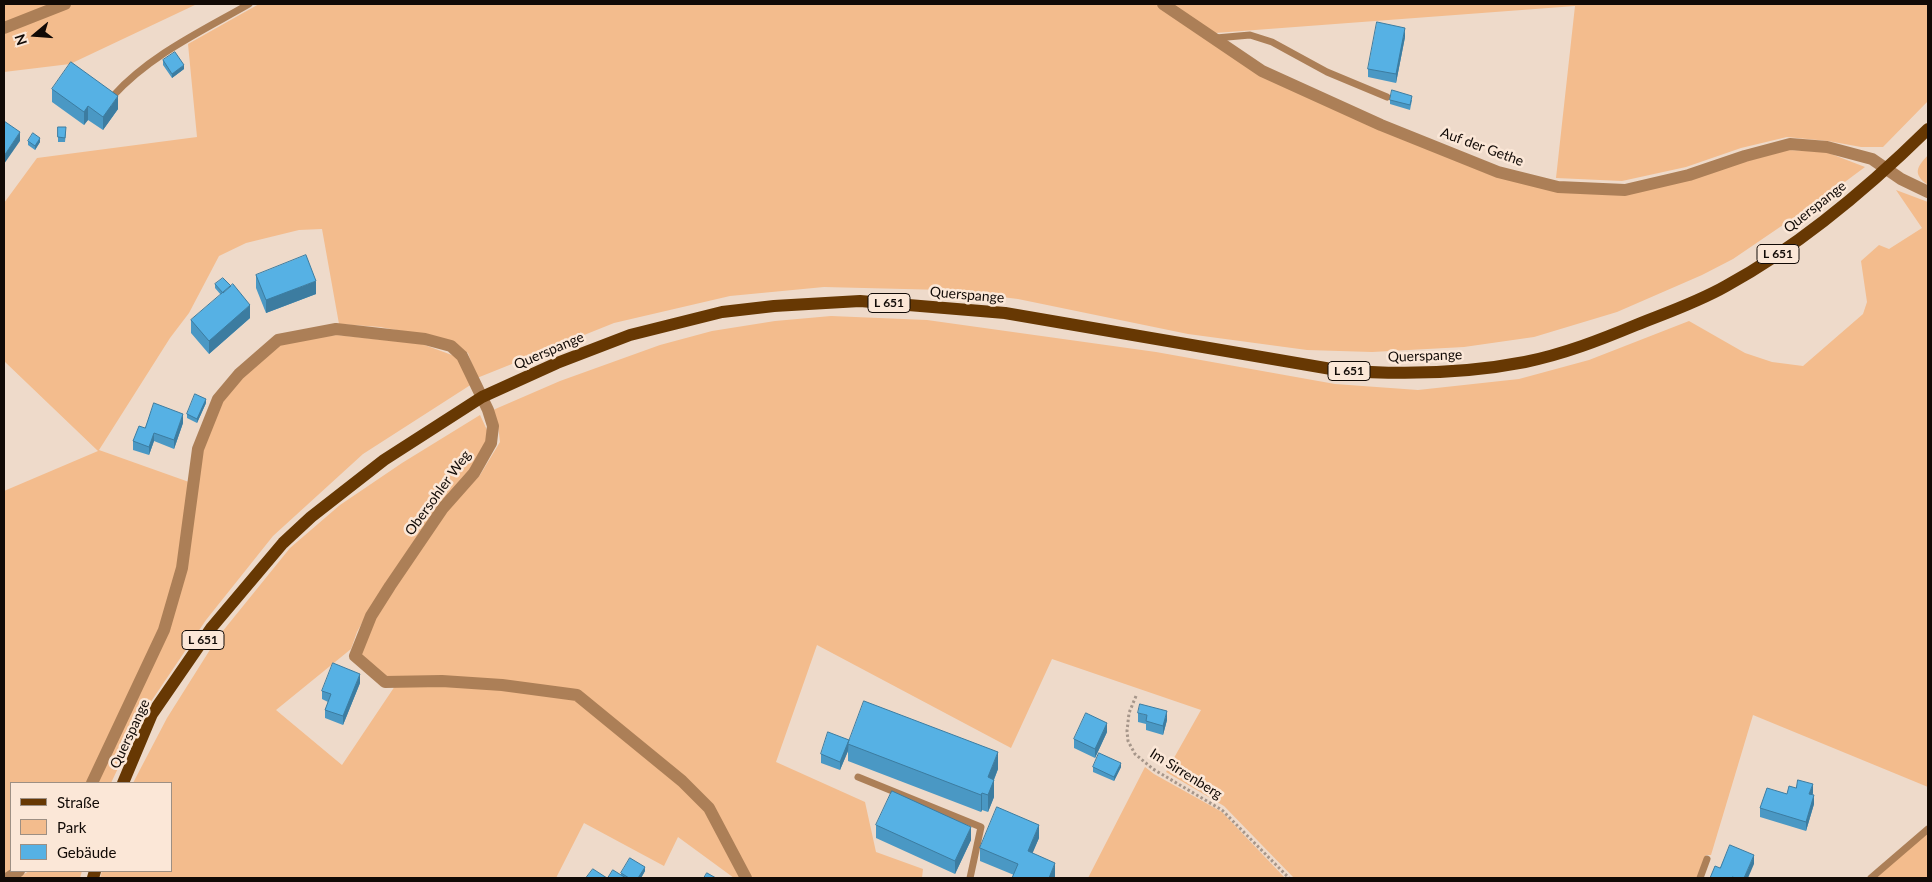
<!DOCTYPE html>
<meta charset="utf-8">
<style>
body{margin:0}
#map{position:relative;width:1932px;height:882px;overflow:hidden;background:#eedaca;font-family:Lato,sans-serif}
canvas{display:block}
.frame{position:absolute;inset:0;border:5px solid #110a06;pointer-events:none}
.legend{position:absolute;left:10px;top:782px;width:162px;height:90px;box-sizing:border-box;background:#fbe7d7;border:1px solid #9d8f83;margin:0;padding:6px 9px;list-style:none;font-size:15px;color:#110a06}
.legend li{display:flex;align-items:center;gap:10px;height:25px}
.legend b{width:25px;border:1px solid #9d8f83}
.north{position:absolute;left:10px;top:10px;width:50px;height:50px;-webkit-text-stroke:4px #fbe7d7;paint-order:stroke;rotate:252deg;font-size:14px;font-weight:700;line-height:20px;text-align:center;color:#110a06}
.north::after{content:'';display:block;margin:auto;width:18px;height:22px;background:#110a06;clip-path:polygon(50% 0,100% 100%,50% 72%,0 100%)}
</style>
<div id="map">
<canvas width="1932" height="882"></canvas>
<div class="frame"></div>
<ul class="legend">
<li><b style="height:6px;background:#673803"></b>Straße</li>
<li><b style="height:14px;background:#f3bc8d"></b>Park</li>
<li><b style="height:14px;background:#56b1e4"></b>Gebäude</li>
</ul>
<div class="north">N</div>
</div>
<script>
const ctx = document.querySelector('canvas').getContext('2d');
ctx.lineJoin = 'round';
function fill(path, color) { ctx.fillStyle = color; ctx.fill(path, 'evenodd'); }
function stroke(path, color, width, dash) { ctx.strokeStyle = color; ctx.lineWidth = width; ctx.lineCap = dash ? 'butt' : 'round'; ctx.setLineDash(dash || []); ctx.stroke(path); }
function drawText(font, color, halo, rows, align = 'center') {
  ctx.font = font + ' Lato,sans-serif'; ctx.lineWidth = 5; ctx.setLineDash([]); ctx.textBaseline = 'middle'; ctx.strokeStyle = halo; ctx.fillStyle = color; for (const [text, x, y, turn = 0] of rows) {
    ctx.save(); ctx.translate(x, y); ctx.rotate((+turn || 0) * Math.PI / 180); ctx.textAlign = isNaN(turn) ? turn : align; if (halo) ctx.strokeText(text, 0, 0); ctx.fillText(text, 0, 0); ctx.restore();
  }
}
fill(new Path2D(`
 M 4,4 L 197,4 L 70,64 L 4,72 Z
 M 259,4 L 1155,4 L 1260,75 L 1496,175 L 1623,194 L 1788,150 L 1826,152 L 1865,167 L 1830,193 L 1733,259 L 1702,275 L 1617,312 L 1534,337 L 1464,347 L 1372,352 L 1307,350 L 1188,334 L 1018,299 L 944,290 L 824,287 L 730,296 L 614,323 L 477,378 L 468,353 L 430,336 L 380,327 L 339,324 L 322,229 L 299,230 L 246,243 L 219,256 L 189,313 L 170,338 L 99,450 L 189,482 L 179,567 L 160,629 L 87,783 L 11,783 L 11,871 L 4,876 L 4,491 L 98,451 L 4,361 L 4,203 L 37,158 L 197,137 L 188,44 Z
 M 1172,4 L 1928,4 L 1928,101 L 1883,147 L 1861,147 L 1828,141 L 1787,137 L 1741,148 L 1686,167 L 1622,181 L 1556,178 L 1575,6 L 1215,33 Z
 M 1928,155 L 1928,185 C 1912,174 1917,167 1928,155 Z
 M 1896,190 L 1928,202 L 1928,787 L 1753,715 L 1711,855 L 1706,855 L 1698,878 L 1294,878 L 1224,806 L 1166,772 L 1201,710 L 1052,659 L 1011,748 L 817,645 L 776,762 L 865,802 L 876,852 L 923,869 L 922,878 L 734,878 L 678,837 L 664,866 L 584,823 L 556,878 L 100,878 L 102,871 L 171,871 L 171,783 L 133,783 L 167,718 L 218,637 L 290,548 L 340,505 L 402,463 L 480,415 L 487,430 L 486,442 L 471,471 L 368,612 L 357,632 L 351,649 L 276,710 L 342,765 L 395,686 L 357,654 L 375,618 L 447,510 L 480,475 L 500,442 L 498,425 L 493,410 L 560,381 L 660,345 L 712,331 L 775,321 L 831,316 L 927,320 L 1156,352 L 1335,384 L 1418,390 L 1519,379 L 1589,360 L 1689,321 L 1745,353 L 1772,362 L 1803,366 L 1863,314 L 1867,302 L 1861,261 L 1879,245 L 1889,249 L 1922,228 Z
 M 337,335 L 422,344 L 460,358 L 472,384 L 363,454 L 273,536 L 206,620 L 146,709 L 111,783 L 96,783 L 169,630 L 202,452 L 221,403 L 242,377 L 281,342 Z
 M 1145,767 L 1154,774 L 1222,812 L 1285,878 L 1088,878 Z
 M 1928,832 L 1928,878 L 1874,878 Z
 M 29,871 L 82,871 L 80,878 L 18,878 Z`), '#f3bc8d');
stroke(new Path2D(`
 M 1136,696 L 1129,713 L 1127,731 L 1128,741 L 1135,754 L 1153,769 L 1222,810 L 1289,878`), '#a6968a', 3, [2.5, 2.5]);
stroke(new Path2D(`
 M 1216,38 L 1250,35 L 1272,42 L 1327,72 L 1387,97
 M 113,96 C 150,55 202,31 249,4
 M 858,777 L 981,827 L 970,878
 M 1700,878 L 1707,859
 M 1871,878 L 1928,829`), '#ac7f57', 7);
stroke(new Path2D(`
 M 1163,4 L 1262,71 L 1381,125 L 1498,172 L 1558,187 L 1625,190 L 1689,175 L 1745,156 L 1790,144 L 1827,147 L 1872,159 L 1901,179 L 1928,192
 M 4,28 L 65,4
 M 92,783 L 164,630 L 182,568 L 198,449 L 218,399 L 239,374 L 278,340 L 336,329 L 425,339 L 451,346 L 462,356 L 488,410 L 493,426 L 491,443 L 474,473 L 443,508 L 390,586 L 371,616 L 355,656 L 385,682 L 442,681 L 502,685 L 577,695 L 682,781 L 709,808 L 746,878
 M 8,878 L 19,871`), '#ac7f57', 12);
stroke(new Path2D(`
 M 123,783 L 152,714 L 212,627 L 283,543 L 311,517 L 384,460 L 482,397 L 557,363 L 630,335 L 722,312 L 774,306 L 860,301 L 1005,313 L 1337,370 C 1399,375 1463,374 1525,362 C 1564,354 1600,340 1636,325 C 1666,313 1698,302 1726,286 C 1801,245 1868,188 1928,129
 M 93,878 L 95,871`), '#673803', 12);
fill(new Path2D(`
 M 1405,37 L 1396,83 L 1368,77 L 1368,69 Z
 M 163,60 L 184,69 L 172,78 L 163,65 Z
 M 52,89 L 118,109 L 103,130 L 88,120 L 84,125 L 52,102 Z
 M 1390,100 L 1412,100 L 1410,110 L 1390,104 Z
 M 58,127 L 66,132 L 65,142 L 58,142 Z
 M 28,141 L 40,142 L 35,150 L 28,145 Z
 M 256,275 L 316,294 L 266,313 L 256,288 Z
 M 215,284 L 250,318 L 209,354 L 191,333 L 191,320 L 221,295 L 215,288 Z
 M 206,403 L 197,423 L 187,418 L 187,414 Z
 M 183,423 L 174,449 L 154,441 L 149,455 L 133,450 L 133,441 L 145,428 Z
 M 360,683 L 343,725 L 325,718 L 325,710 L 328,702 L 322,699 L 322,691 Z
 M 1138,713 L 1167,720 L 1163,735 L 1146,730 L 1146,724 L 1138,722 Z
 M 1107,732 L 1095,758 L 1074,748 L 1074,739 Z
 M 849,740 L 998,769 L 994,780 L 994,797 L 988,812 L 982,810 L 981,812 L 848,761 L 848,751 L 840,770 L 821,763 L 821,754 Z
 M 1093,767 L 1121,767 L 1114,781 L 1093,772 Z
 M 1813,793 L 1812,795 L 1814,804 L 1806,831 L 1760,817 L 1760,808 L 1787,794 Z
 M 876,825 L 971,840 L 955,874 L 876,838 Z
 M 1039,838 L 1032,853 L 1055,876 L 1055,878 L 1012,878 L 1014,875 L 980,861 L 980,848 Z
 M 645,871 L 641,878 L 608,878 L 621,875 L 621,873 Z`), '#4a98c4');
fill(new Path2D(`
 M 1405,28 L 1405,37 L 1396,83 L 1396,74 Z
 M 184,65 L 184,69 L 172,78 L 172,74 Z
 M 118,96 L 118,109 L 103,130 L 103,117 Z
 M 88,106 L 88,120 L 84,125 L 84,112 Z
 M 20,132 L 20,141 L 4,164 L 4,156 Z
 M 40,138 L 40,142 L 35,150 L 35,146 Z
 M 316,281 L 316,294 L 266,313 L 266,300 Z
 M 250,305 L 250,318 L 209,354 L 209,341 Z
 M 206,399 L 206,403 L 197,423 L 197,419 Z
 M 183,414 L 183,423 L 174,449 L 174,440 Z
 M 154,433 L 154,441 L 149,455 L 149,447 Z
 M 360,674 L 360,683 L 343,725 L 343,716 Z
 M 1167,711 L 1167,720 L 1163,735 L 1163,726 Z
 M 1107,723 L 1107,732 L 1095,758 L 1095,749 Z
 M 849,740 L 848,751 L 840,770 L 840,762 Z
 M 998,752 L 998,769 L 988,794 L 988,777 Z
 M 1121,763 L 1121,767 L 1114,781 L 1114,777 Z
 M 994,780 L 994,797 L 988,812 L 988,795 Z
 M 1813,784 L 1813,793 L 1809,803 L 1809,794 Z
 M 982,793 L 982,810 L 981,812 L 981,795 Z
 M 1814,795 L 1814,804 L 1806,831 L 1806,822 Z
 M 1039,825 L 1039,838 L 1028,864 L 1028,851 Z
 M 971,827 L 971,840 L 955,874 L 955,861 Z
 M 1754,855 L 1754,864 L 1748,878 L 1744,878 Z
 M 1055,863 L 1055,878 L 1049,878 Z
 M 645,867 L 645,871 L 641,878 L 638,878 Z`), '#3c7ca0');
const building = new Path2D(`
 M 1377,22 L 1405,28 L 1396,74 L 1368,69 Z
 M 175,52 L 184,65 L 172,74 L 163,60 Z
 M 71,62 L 118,96 L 103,117 L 88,106 L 84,112 L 52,89 Z
 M 1392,90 L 1412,96 L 1410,105 L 1390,100 Z
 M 4,121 L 20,132 L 4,156 Z
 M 58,127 L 66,127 L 65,138 L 58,137 Z
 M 33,133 L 40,138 L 35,146 L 28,141 Z
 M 306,255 L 316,281 L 266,300 L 256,275 Z
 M 223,278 L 231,286 L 223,293 L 215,284 Z
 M 233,284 L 250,305 L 209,341 L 191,320 Z
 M 195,394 L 206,399 L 197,419 L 187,414 Z
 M 154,403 L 183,414 L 174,440 L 154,433 L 149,447 L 133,441 L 139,426 L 145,428 Z
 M 333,663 L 360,674 L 343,716 L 325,710 L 331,694 L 322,691 Z
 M 864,701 L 998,752 L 988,777 L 994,780 L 988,795 L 982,793 L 981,795 L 848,744 Z
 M 1140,704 L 1167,711 L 1163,726 L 1146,721 L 1147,715 L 1138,713 Z
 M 1086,713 L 1107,723 L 1095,749 L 1074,739 Z
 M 828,732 L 849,740 L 840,762 L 821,754 Z
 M 1099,753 L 1121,763 L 1114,777 L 1093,767 Z
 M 1798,780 L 1813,784 L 1809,794 L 1814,795 L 1806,822 L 1760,808 L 1767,788 L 1787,794 L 1789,786 L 1796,788 Z
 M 892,791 L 971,827 L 955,861 L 876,825 Z
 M 997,807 L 1039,825 L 1028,851 L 1055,863 L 1049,878 L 1012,878 L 1018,864 L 980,848 Z
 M 1730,845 L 1754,855 L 1744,878 L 1736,878 L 1732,877 L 1731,878 L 1710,878 L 1715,866 L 1720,868 Z
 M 630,858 L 645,867 L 638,878 L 629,878 L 621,873 Z
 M 593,869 L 607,878 L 586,878 Z
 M 613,870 L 626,878 L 608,878 Z
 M 707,873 L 716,878 L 704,878 Z`);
fill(building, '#56b1e4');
stroke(building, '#3c7ca0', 1);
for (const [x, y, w] of [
 [1778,254,42],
 [889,303,42],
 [1349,371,42],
 [203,640,42]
]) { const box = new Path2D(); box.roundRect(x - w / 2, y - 9.5, w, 19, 4); ctx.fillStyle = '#fbe7d7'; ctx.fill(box); stroke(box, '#110a06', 1); }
drawText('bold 12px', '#110a06', null, [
 ["L 651",1778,254],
 ["L 651",889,303],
 ["L 651",1349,371],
 ["L 651",203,640]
]);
drawText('14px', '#110a06', '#fbe7d7', [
 ["Auf der Gethe",1482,147,20],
 ["Querspange",1815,207,-38],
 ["Querspange",967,295,5],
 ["Querspange",549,351,-23],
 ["Querspange",1425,356,-2],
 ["Obersohler Weg",438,493,-54],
 ["Querspange",130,734,-65],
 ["Im Sirrenberg",1186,774,32]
]);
</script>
